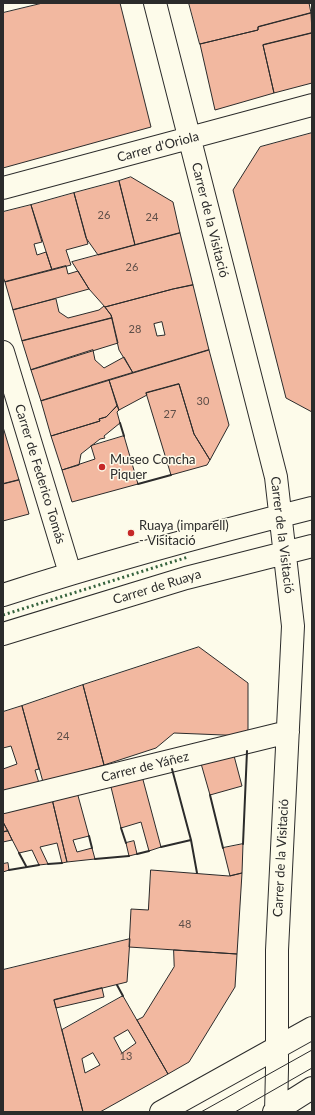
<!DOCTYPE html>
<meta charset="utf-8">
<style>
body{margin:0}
#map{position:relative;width:315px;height:1115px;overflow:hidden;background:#fdfbea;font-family:Lato,sans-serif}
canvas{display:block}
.frame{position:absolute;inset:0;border:4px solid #2b2b2b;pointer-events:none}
</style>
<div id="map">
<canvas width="315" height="1115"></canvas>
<div class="frame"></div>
</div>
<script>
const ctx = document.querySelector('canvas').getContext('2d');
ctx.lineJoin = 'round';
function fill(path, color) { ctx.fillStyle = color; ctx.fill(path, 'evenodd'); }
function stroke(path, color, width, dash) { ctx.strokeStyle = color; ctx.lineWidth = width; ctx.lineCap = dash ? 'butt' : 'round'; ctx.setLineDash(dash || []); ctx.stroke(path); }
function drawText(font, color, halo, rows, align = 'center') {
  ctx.font = font + ' Lato,sans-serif'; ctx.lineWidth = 3; ctx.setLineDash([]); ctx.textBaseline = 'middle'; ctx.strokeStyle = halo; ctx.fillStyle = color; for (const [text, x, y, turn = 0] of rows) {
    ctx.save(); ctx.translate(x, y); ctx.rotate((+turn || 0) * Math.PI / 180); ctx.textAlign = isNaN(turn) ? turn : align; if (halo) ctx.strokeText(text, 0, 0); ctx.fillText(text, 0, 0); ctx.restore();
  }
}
const building = new Path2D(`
 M 43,3 L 120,3 L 151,127 L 3,168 L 3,13 Z
 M 189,3 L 309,3 L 311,13 L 258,27 L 258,30 L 200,44 Z
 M 311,13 L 312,33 L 263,45 L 274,93 L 215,110 L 200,44 L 258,30 L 258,27 Z
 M 312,33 L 312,83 L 274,93 L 263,45 Z
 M 312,133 L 312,412 L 286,398 L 233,190 L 260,147 Z
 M 131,177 L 173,202 L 180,233 L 135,245 L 119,181 Z
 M 119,181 L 135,245 L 98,255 L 86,238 L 74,193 Z
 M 74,193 L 88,244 L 66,250 L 71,265 L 52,270 L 31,205 Z
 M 31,205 L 42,242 L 34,244 L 37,255 L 46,252 L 52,270 L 5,282 L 3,277 L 3,212 Z
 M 180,233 L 193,285 L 173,289 L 105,307 L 89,289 L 72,262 Z
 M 66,266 L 68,274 L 78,271 L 89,289 L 13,310 L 5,282 Z
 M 193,285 L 209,350 L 133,373 L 119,350 L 111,315 L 105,307 L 173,289 ZM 162,322 L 165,335 L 157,336 L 154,324 Z
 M 56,299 L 59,312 L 68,318 L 99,310 L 104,306 L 111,315 L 112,318 L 22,341 L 13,310 Z
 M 112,318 L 118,343 L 31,370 L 22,341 Z
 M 93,350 L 95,360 L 104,368 L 124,357 L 133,373 L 41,401 L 31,370 Z
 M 209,350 L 229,425 L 210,460 L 194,434 L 179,384 L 146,393 L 147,395 L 119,410 L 109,380 Z
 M 109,380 L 117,406 L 106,417 L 99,419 L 100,421 L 51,436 L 41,401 Z
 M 179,384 L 194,434 L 210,460 L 207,465 L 171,475 L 146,393 Z
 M 117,406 L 119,410 L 117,412 L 120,423 L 104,436 L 105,438 L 100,439 L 81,454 L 79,465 L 62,470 L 51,436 L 100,421 L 99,419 L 106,417 Z
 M 3,427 L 19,480 L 3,484 Z
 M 124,436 L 138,484 L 72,502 L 62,470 L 95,459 L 91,446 Z
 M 19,480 L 29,514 L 3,521 L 3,484 Z
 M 199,647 L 248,683 L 248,736 L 174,733 L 156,748 L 104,765 L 83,685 Z
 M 83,685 L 104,765 L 43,782 L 22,706 Z
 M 22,706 L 39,769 L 35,770 L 39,783 L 3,792 L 3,769 L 17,764 L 11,746 L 3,748 L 3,712 Z
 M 233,752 L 242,786 L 210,795 L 200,760 Z
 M 142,776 L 161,847 L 149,851 L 141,822 L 121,828 L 110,783 Z
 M 77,792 L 89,836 L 73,840 L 77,852 L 92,848 L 95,859 L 67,862 L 52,799 Z
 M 52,799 L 67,862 L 62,863 L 57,843 L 40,847 L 48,864 L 39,865 L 32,850 L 19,853 L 3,822 L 3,812 Z
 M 3,822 L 8,831 L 3,832 Z
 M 8,831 L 12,840 L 3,842 L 3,832 Z
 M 134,841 L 137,854 L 129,856 L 126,843 Z
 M 243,844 L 242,873 L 230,876 L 223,848 Z
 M 8,863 L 9,870 L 3,872 L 3,864 Z
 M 151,870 L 229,876 L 242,873 L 237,954 L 129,947 L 131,909 L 148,910 Z
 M 130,939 L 127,982 L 54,1000 L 83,1112 L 3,1112 L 3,970 Z
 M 174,950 L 237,954 L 235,987 L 189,1062 L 168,1074 L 137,1020 L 143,1017 L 174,967 Z
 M 102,988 L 104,997 L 56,1008 L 54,1000 Z
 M 123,996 L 168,1074 L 100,1112 L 83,1112 L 62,1030 ZM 128,1030 L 136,1043 L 122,1053 L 114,1038 ZM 93,1053 L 100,1065 L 85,1073 L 82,1059 Z`);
fill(building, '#f2b8a0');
stroke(building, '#2b2b2b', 1);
const minor = new Path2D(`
 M 155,3 L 276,477 L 293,626 L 277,950 L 277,1069 L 276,1112
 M 3,188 L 312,105
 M 3,352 L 70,573
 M 3,595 C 105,562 208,534 312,508
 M 3,634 L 186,578 L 312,546
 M 3,802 L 288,732
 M 161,1112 L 312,1028
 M 274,1112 L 312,1088`);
stroke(minor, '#2b2b2b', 24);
stroke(minor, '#fdfbea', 22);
stroke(new Path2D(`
 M 201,1112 L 312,1050
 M 235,1112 L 312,1068`), '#2b2b2b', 1);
stroke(new Path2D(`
 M 3,615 L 188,557`), '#34623c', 3, [2, 3]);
stroke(new Path2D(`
 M 120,423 L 124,436
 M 138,484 L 171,475
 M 172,769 L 191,840 L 197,873
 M 210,795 L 223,848
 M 121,828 L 126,843
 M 89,836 L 92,848
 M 243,844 L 247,751
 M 161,847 L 191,840
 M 19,853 L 26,866
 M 137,854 L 149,851
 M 95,859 L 129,856
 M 48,864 L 62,863
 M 9,870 L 39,865
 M 117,985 L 123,996`), '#2b2b2b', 2);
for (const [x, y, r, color] of [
 [102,467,4,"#c62828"],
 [131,533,4,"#c62828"]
]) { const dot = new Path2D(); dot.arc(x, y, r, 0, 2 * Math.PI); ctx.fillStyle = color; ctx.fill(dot); stroke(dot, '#fdfbea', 1.5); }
drawText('11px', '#5d4e48', null, [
 ["26",104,215],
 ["24",152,217],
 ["26",132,267],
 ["28",135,329],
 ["30",203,401],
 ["27",170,414],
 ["24",63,736],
 ["48",185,924],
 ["13",126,1056]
]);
drawText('13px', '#2b2b2b', '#fdfbea', [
 ["Carrer d'Oriola",158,147,-15],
 ["Carrer de la Visitació",210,220,76],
 ["Carrer de Federico Tomás",40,474,73],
 ["Carrer de la Visitació",282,535,83],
 ["Carrer de Ruaya",157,587,-17],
 ["Carrer de Yáñez",145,767,-14],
 ["Carrer de la Visitació",281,858,-87]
]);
drawText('13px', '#2b2b2b', '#fdfbea', [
 ["Museo Concha",110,460],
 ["Piquer",110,475],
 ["Ruaya (imparell)",139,526],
 ["- Visitació",139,541]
], 'left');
</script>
